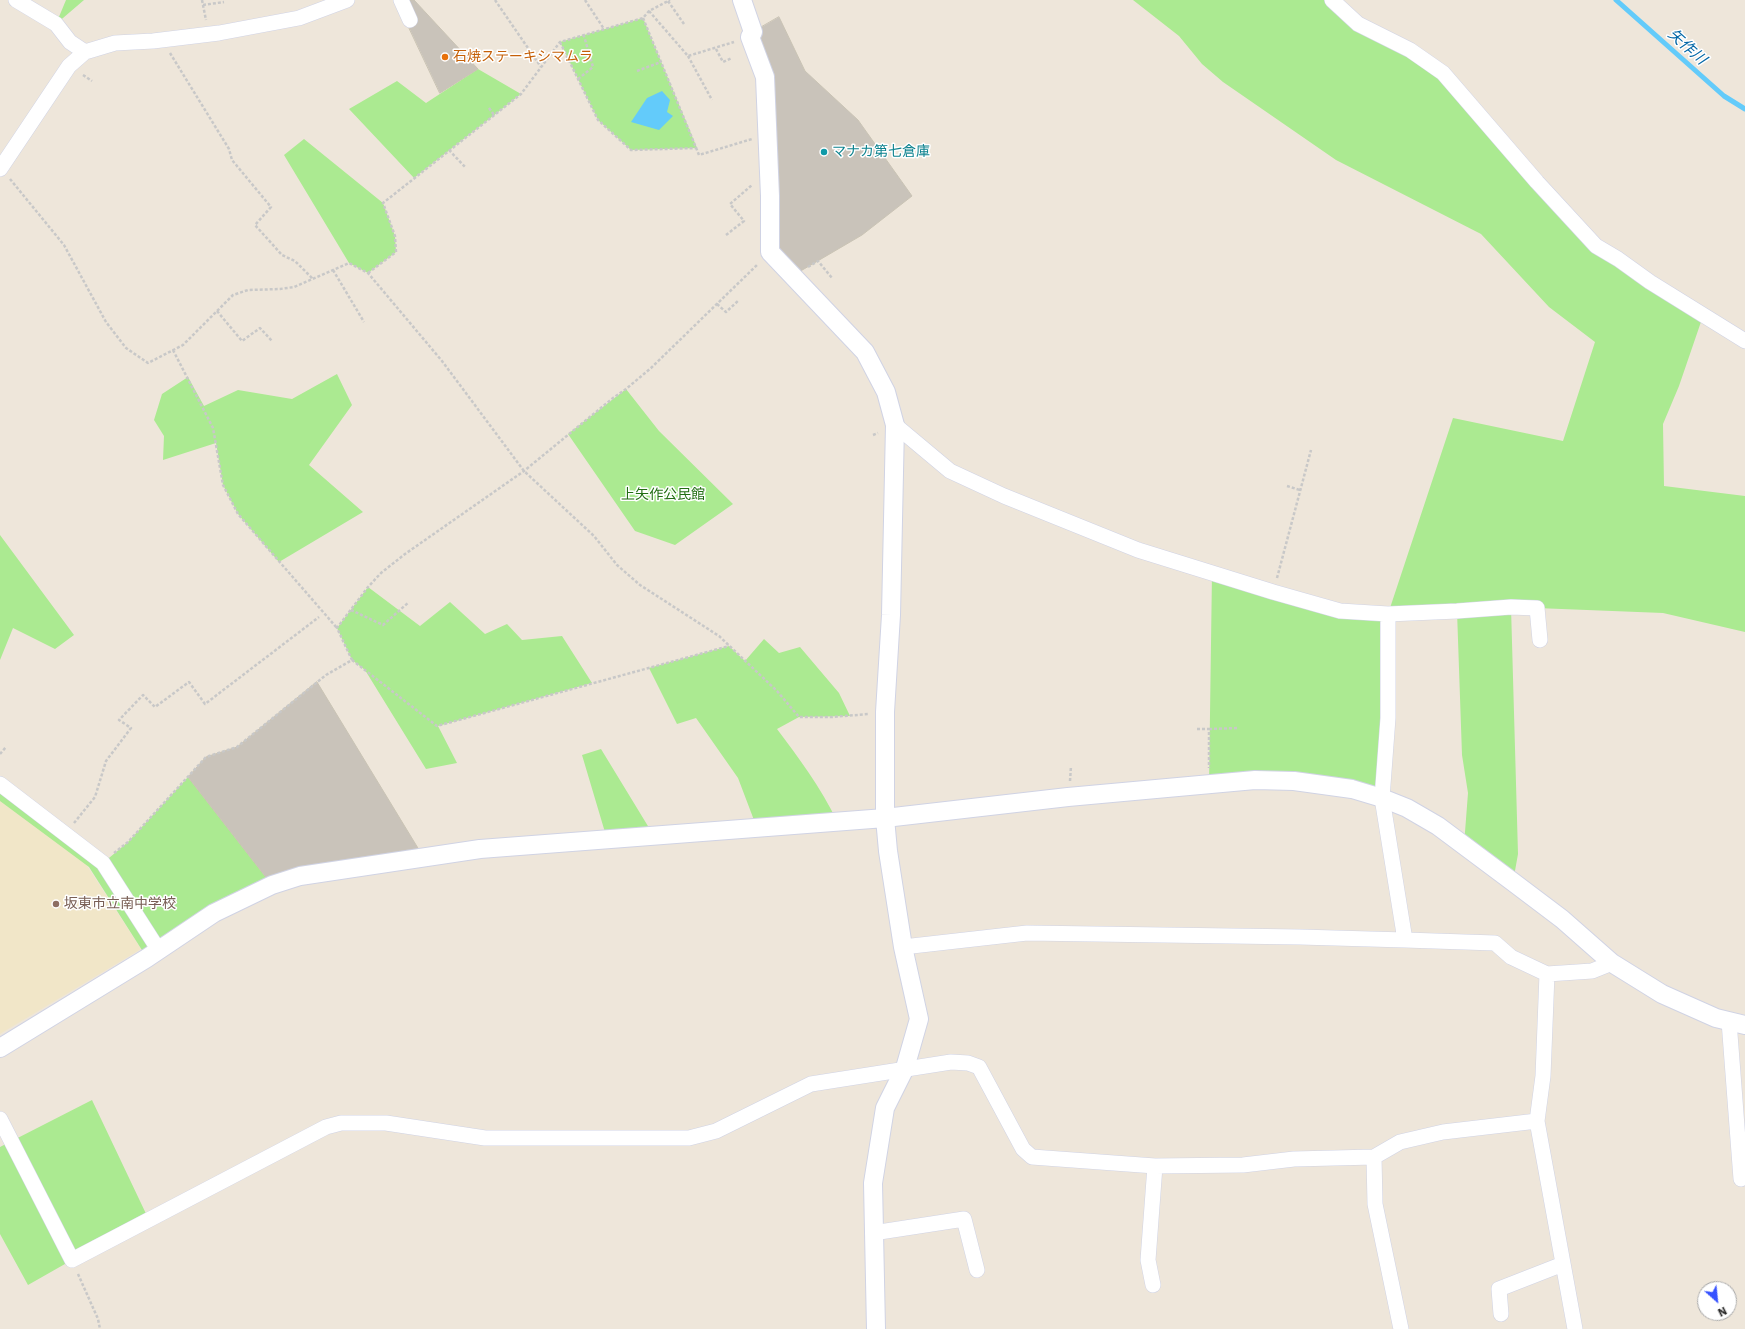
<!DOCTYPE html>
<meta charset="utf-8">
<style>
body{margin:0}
#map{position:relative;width:1745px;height:1329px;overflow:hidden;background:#eee6da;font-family:"Work Sans",sans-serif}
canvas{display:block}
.north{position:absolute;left:1697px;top:1281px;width:40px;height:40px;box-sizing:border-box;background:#fff;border:1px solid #aaa;border-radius:50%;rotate:153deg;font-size:11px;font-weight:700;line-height:16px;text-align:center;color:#2a2a2a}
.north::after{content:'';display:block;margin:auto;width:14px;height:18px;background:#3652ff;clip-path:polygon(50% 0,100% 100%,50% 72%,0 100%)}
</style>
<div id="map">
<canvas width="1745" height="1329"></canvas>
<div class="north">N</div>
</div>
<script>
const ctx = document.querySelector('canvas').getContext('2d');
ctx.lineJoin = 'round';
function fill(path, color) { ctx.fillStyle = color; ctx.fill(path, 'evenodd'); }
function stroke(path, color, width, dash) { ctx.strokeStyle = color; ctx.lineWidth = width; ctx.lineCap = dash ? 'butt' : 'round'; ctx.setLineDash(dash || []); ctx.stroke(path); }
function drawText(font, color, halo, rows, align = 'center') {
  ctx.font = font + ' "Work Sans","Noto Sans JP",sans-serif'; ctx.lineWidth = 3; ctx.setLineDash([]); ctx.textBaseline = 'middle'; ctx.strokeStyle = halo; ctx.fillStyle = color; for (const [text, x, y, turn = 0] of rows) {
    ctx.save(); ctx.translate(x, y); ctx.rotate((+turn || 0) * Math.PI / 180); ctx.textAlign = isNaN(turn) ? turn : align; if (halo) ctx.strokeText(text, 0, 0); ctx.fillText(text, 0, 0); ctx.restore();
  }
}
fill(new Path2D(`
 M 0,796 L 82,858 L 141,949 L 0,1034 Z`), '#f1e6c8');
fill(new Path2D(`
 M 66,0 L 84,0 L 56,24 Z
 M 1133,0 L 1332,0 L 1443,73 L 1596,246 L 1703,316 L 1679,386 L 1663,424 L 1664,486 L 1745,496 L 1745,632 L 1663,613 L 1511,607 L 1518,854 L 1513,882 L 1464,845 L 1468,793 L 1462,755 L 1457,611 L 1388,614 L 1382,798 L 1352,789 L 1209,785 L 1212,573 L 1273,592 L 1388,614 L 1453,418 L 1563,441 L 1595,342 L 1549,307 L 1481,234 L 1336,160 L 1223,82 L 1202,64 L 1179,36 Z
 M 643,18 L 697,148 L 631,150 L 598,120 L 560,42 Z
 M 478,69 L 521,94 L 414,178 L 349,109 L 397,81 L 426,103 Z
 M 304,139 L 383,203 L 395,236 L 396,252 L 368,273 L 349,263 L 284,155 Z
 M 337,374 L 352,405 L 309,465 L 363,512 L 279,562 L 238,514 L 223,485 L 216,443 L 163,460 L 164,436 L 154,420 L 162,394 L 188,377 L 204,406 L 238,390 L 292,399 Z
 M 626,389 L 659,431 L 733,504 L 675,545 L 635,531 L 568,434 Z
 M 0,535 L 74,635 L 55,649 L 13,628 L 0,660 Z
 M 368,587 L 420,626 L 450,602 L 485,634 L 507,624 L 522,640 L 562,636 L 592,683 L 438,726 L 457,763 L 426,769 L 365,670 L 352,660 L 337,628 Z
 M 764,639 L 779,653 L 800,647 L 839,693 L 850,716 L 799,717 L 777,729 C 799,758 821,788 837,821 L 757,828 L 738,778 L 696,718 L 677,724 L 649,668 L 729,646 L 745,661 Z
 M 601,749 L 654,836 L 607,839 L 582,755 Z
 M 188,777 L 272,885 L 147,958 L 89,867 L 0,801 L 0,784 L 103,863 L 128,842 Z
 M 92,1100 L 149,1220 L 72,1260 L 28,1285 L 0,1234 L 0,1147 Z`), '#abea91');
fill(new Path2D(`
 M 662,91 L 670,100 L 667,112 L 673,116 L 659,130 L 631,122 L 647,98 Z`), '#63cbfa');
stroke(new Path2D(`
 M 1616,0 L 1724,96 L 1745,109`), '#63cbfa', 5);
const building = new Path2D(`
 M 396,0 L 414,0 L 478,69 L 440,93 Z
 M 779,17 L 805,71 L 858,120 L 912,196 L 862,235 L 792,276 L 770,252 L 765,77 L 753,32 Z
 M 317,682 L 424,858 L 272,885 L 188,777 L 206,757 L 237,747 Z`);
fill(building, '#c9c3ba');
stroke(building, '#c9c3b4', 1);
const minor = new Path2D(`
 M 16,0 L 56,24 L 70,42 L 85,52
 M 401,0 L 410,20
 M 1332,0 L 1358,24 L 1410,50 L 1443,73 L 1537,182 L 1596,246 L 1618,259 L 1650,282 L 1745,341
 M 0,169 L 69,66 L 85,52 L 115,43 L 153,41 L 219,33 L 299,18 L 347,0
 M 895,425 L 950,471 L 1004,496 L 1138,550 L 1273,592 L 1340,611 L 1388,614 L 1388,718 L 1382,798 L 1405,940 L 1495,943 L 1511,957 L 1547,974
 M 1388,614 L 1457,611 L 1511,607 L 1537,608 L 1540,640
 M 0,784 L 103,863 L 158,949
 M 903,947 L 1027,933 L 1300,937 L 1405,940
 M 1729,1021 L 1741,1179
 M 0,1119 L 72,1260 L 326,1127 L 341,1123 L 386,1123 L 485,1138 L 689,1138 L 716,1131 L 811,1084 L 951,1062 L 968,1063 L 979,1067 L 1023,1149 L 1032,1157 L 1155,1166 L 1243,1165 L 1294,1159 L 1374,1157 L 1400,1142 L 1443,1132 L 1537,1121
 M 1374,1157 L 1375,1204 L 1401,1329
 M 873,1233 L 964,1219 L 977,1270
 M 1153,1285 L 1148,1260 L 1155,1166
 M 1501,1314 L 1499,1289 L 1563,1264
 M 1575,1329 L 1537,1121 L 1543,1076 L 1547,974 L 1592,971 L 1612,963`);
const tertiary = new Path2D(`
 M 742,0 L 753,32 L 750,37 L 765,77 L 770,196 L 770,252 L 865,352 L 886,392 L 895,425 L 891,615 L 885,712 L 885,818 L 888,851 L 903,947 L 919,1019 L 905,1068 L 885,1108 L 873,1183 L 876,1329
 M 0,1048 L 147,958 L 214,913 L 272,885 L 300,876 L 480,849 L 885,818 L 1068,797 L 1255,780 L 1294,781 L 1352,789 L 1382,798 L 1407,808 L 1438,826 L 1513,882 L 1562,919 L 1612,963 L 1662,994 L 1716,1018 L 1745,1025`);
stroke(minor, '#d0d3e4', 16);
stroke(tertiary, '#d0d3e4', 20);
stroke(new Path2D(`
 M 202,0 L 206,20
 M 495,0 L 541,67
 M 585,0 L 604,29
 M 668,1 L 684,24
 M 203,5 L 224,2
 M 649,11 L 688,56 L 734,42
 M 643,18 L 699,155 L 752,139
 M 560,42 L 598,120 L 631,150 L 697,148
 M 716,49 L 723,62 L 732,58
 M 170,53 L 229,149 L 232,160 L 271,207 L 255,225 L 282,255 L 295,261 L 313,279
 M 688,56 L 712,100
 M 637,71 L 661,62
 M 83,75 L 92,81
 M 578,79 L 593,67 L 584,36
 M 489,108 L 494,115
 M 449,150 L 466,168
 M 10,179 L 64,245 L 106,322 L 126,348 L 148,363 L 183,345 L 233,295 L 248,290 L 280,289 L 294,287 L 349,263 L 368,273 L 442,361 L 524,471 L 594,536 L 617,565 L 640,585 L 719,636 L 777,691 L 799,717 L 832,717 L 869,714
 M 726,235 L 744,221 L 730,204 L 752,185
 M 808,267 L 818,261 L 832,278
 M 333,270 L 364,322
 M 368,273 L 396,252 L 395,236 L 383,203 L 521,94 L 560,42 L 643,18 L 649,11 L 670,0
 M 717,304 L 726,312 L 739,300
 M 217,311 L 242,341 L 260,328 L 272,341
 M 173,350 L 213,428 L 223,485 L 238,514 L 337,628
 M 873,435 L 878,433
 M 1287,486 L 1300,490
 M 1277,578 L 1311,450
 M 351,610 L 383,625 L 409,602
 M 352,660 L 437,726 L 729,646
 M 1197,729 L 1209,729 L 1209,768
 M 1209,729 L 1238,728
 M 0,754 L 6,747
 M 1070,781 L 1071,766
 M 74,823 L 95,797 L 106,761 L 131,728 L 119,720 L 143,695 L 155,707 L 189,682 L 205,704 L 319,617
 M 114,853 L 128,842 L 206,757 L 237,747 L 326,675 L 352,660 L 337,628 L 368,587 L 381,573 L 405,554 L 524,471 L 613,398 L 626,389 L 651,368 L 758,264
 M 78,1274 L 98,1319 L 100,1329`), '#c8c8c8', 2.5, [3, 2]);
stroke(minor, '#fff', 15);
stroke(tertiary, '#fff', 18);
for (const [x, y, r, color] of [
 [445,57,4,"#e8710a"],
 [824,152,4,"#0f9aa8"],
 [56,904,4,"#8d6e63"]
]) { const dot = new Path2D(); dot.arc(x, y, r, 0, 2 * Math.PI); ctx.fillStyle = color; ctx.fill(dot); stroke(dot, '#fff', 1.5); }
drawText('14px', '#c56008', '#fff', [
 ["石焼ステーキシマムラ",453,57]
], 'left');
drawText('14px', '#0d838f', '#fff', [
 ["マナカ第七倉庫",832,152]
], 'left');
drawText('14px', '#226e13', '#fff', [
 ["上矢作公民館",663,495]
]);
drawText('14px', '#785e54', '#fff', [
 ["坂東市立南中学校",64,904]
], 'left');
drawText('italic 15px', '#0166a7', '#fff', [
 ["矢作川",1687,47,42]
]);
</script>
